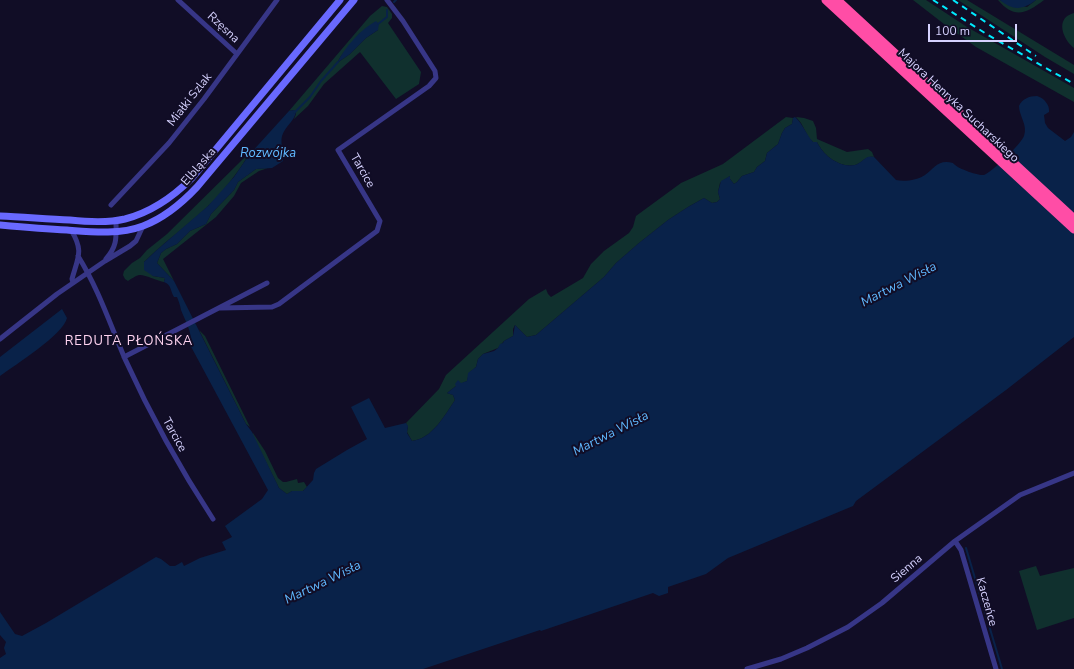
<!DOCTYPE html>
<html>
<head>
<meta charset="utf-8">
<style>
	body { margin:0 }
	#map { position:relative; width:1074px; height:669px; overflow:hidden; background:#110d26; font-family:"Nunito Sans",sans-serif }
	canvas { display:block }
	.scale { position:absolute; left:928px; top:24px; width:89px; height:18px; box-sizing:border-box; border:2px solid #d6d2ff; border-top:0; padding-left:5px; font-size:12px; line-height:14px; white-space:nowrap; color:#d6d2ff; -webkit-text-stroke:3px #110d26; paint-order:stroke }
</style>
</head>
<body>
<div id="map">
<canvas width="1074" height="669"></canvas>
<div class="scale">100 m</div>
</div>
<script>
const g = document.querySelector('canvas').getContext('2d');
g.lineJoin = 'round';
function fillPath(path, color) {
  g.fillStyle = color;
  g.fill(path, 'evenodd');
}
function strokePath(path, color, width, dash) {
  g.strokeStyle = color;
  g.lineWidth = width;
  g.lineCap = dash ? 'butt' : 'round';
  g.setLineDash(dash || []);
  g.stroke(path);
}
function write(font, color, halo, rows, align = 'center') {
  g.font = font + ' "Nunito Sans",sans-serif';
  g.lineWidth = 4;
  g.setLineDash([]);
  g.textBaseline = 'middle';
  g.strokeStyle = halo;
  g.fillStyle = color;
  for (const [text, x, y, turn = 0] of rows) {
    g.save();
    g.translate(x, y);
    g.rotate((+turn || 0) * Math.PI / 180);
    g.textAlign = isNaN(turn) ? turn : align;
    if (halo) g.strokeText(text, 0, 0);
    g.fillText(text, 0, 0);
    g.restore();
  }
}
const green = new Path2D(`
	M913 0H926L967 27 1074 88V102L976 47 944 24Z
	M958 0H967L1074 65V74L1045 57Z
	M998 0H1000L1002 1 1027 7 1036 0H1044C1026 14 1014 19 998 0Z
	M382 6 387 7 392 14V18L388 23 421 72 419 84 396 99 360 52 324 84 308 106 294 119 296 114 294 110 289 111 370 16ZM378 30 366 38 350 54 337 63 341 56 360 33Z
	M1074 13V48C1066 42 1057 26 1066 17 1068 15 1071 14 1074 13Z
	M786 117 793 118 792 124 785 128 782 133 778 144 767 153 765 161 757 167 754 172 742 176 737 182 734 184 730 179V176L720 183 718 192 720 199 717 202 712 203 704 198 688 207 668 220 639 243 616 263 604 277 536 335 527 337 515 325 513 329V336L504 341 498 348 483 354 478 359 476 367 469 373 467 381 456 386 447 393 453 395 455 400C445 415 432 439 412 441L407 432 408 427 406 423 439 389 446 375 529 299 546 289 548 294 551 297 583 278 591 264 604 251 629 233 633 227 636 216 681 183 723 164Z
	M796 117 804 118 813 121 816 128 817 139 847 152 868 149 872 152 874 157C866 155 862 163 855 165 839 168 823 155 817 142H813L809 138 801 123Z
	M248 156C236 175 223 192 207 207 187 226 164 242 144 262L153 276 165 278 164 282C158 281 144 274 139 275 135 276 131 279 128 281L125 279 123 275 124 271 132 263 140 258 147 250 167 234 244 158Z
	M268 168 259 171 241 183 234 196 216 217 163 259 174 281 157 263 161 253 166 249 177 244 190 231 206 224 211 214 234 190 238 182 256 169Z
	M199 330 205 336 250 427 246 424Z
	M253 433 265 451 278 478 283 482H286L297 479 298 483 304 482 307 487 303 491H292L287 494 279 488 252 434Z
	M1036 566 1040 576 1074 568V618L1037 630 1019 571Z`);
const water = new Path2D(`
	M1000 0H1036C1023 10 1013 11 1000 0Z
	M376 21 379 24 378 30 366 38 350 54 337 63C345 47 360 30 376 21Z
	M1037 96C1044 98 1050 105 1049 112L1044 115 1045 123 1048 128 1065 141 1071 137 1074 132V337L1006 390 856 501 853 506 728 558 706 574 668 587V593L659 596 653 593 541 631 540 630 423 669H0V658L6 654 4 648 6 642 0 635V612L15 634 22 636 46 623 156 557 161 559 170 566H175L182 562 184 566 200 558 226 550 222 542 232 537 225 526 262 499 268 490 188 341 191 339C190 328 185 320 181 310 180 305 179 302 177 297H174C170 291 172 285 164 282L165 278 153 276 144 270V262L158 249 208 206 234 177 249 155 289 111 294 110 296 111C295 121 285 126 282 136 280 144 284 153 283 161L272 168 256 169 238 182 234 190 211 214 206 224 190 231 177 244 166 249 161 253 157 263 174 281 246 424 252 432 279 488 287 494 292 491H303L313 480 314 473 316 469 347 450 367 439 351 407 369 398 385 428 406 423 408 426 407 433 412 441C432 439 445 415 455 400L453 395 447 393 456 386 455 384 458 380 461 383 467 381 468 373 476 367 478 359 483 354 494 351 498 348 500 344 503 343 504 341 513 336 515 325 527 337 536 335 604 277 616 263 639 243 668 220 688 207 704 198 712 203 717 202 720 199 718 192 721 181 730 176V179L734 184 737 182 742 176 754 172 757 167 765 161 767 153 778 144 782 133 785 128 792 124 793 118 795 117C803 124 806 134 813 142H817C823 155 839 168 855 165 862 163 866 154 874 157L896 180C904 182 918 180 925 175 935 168 938 159 953 163 956 168 978 176 984 175 991 173 1022 143 1024 136 1028 125 1019 116 1019 106 1022 99 1029 96 1037 96Z
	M62 309 67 318C63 335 15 365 0 376V357Z`);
const stream = new Path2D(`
	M394 2 396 0
	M378 24 387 17V10
	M294 113 310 97 321 81 338 62
	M966 548 1002 669`);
const street = new Path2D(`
	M178 0 237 54
	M111 205 169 143 204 99 277 0
	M71 230C84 251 78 257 72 279L73 283
	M78 256C98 288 110 324 125 359 150 414 179 467 213 519
	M106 259C118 245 116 237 116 220
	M220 308 272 307 279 304 377 231 380 221 338 150 429 86 436 78 435 71 403 21 387 0
	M0 339 57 294 105 261 130 246 136 241 143 226
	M124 357 267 283
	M955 541 961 550 996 669
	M747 669 781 659 807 648 848 627 882 603 955 541 1020 495 1074 473`);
const secondary = new Path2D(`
	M0 216C23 217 47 219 70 220 89 222 108 223 125 219 152 212 173 197 192 178L340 0
	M0 225C22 227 45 229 67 230 92 232 119 235 143 226 164 218 182 203 197 187L354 0`);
const highway = new Path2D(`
	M826 0 1074 229
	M837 0 1074 219`);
const rail = new Path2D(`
	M933 0 988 35 1074 84
	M953 0 1036 56`);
const streetNames = [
	["Rzęsna",223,28,43],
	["Miałki Szlak",190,100,-52],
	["Majora Henryka Sucharskiego",958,106,43],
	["Elbląska",199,167,-49],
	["Tarcice",362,171,60],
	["Tarcice",174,435,61],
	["Sienna",907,569,-40],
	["Kaczeńce",986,602,74]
];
const waterNames = [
	["Rozwójka",268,154],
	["Martwa Wisła",899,285,-27],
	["Martwa Wisła",611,434,-27],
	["Martwa Wisła",323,583,-26]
];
const neighbourhoodNames = [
	["REDUTA PŁOŃSKA",129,342]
];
fillPath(green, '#10302e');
fillPath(water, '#092249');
strokePath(stream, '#092249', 2);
strokePath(street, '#373687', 5);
strokePath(secondary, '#6969ff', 7);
strokePath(highway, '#ff4da6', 9);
strokePath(rail, '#00eafd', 2, [6, 5]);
write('12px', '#d6d2ff', '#110d26', streetNames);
write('italic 13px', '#60b9ff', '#110d26', waterNames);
g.letterSpacing = '1px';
write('13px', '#ffd4f0', '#110d26', neighbourhoodNames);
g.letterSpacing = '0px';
</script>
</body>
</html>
